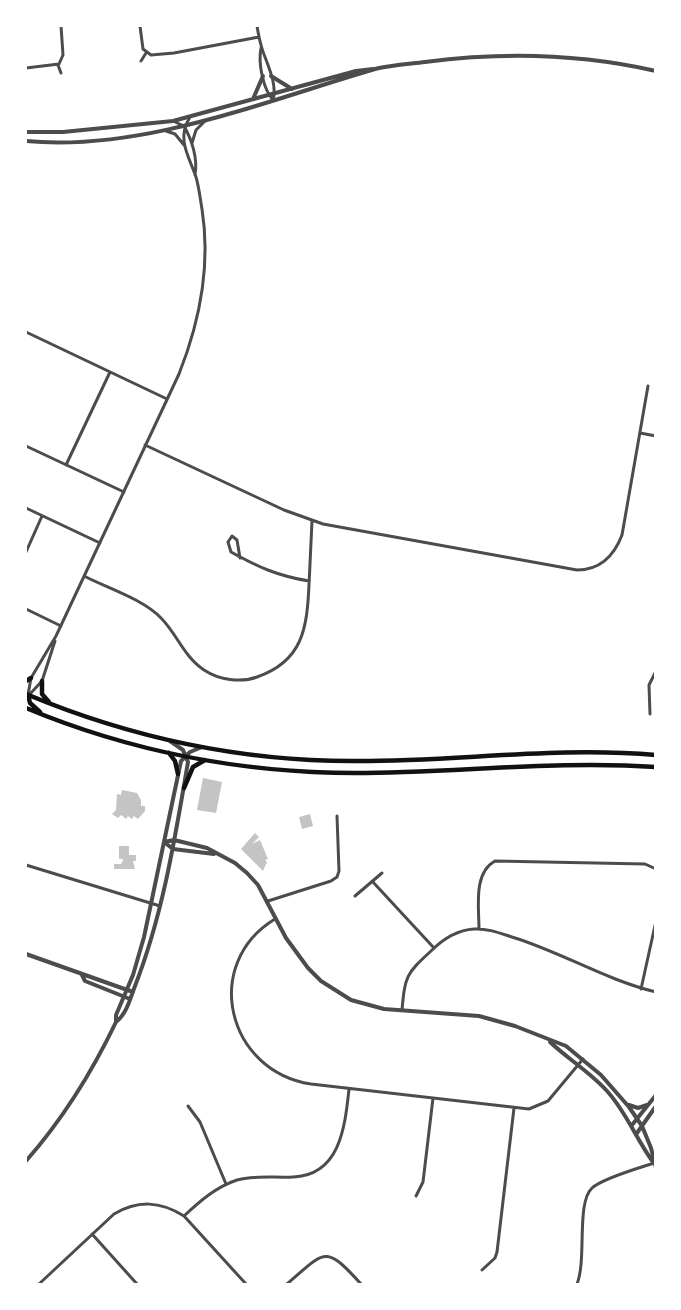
<!DOCTYPE html>
<html>
<head>
<meta charset="utf-8">
<style>
	body { margin:0 }
	#map { position:relative; width:681px; height:1310px; overflow:hidden; background:#fff; font-family:Rubik,sans-serif }
	canvas { display:block }
	.frame { position:absolute; inset:0; border:27px solid #fff; pointer-events:none }
</style>
</head>
<body>
<div id="map">
<canvas width="681" height="1310"></canvas>
<div class="frame"></div>
</div>
<script>
const g = document.querySelector('canvas').getContext('2d');
g.lineJoin = 'round';
function fillPath(path, color) {
  g.fillStyle = color;
  g.fill(path, 'evenodd');
}
function strokePath(path, color, width, dash) {
  g.strokeStyle = color;
  g.lineWidth = width;
  g.lineCap = dash ? 'butt' : 'round';
  g.setLineDash(dash || []);
  g.stroke(path);
}
const building = new Path2D(`
	M203 778 222 782 216 813 197 810Z
	M122 790 137 793 141 800V806H145V811L138 819 134 816 132 819 128 816 126 819 121 815 118 818 112 814 116 810 117 794 121 795Z
	M310 814 313 826 302 829 299 817Z
	M255 833 259 837 252 844 260 840 268 859 265 860 267 862 263 871 241 849Z
	M119 846H129V855H136V861H133L135 869H114V864H121L123 860V859H119Z`);
const minor = new Path2D(`
	M140 26 143 49 151 55 174 53 259 37
	M257 26C258 32 259 38 261 45 265 61 278 82 273 100
	M261 48C258 63 263 89 273 100
	M141 61 146 53
	M58 65 61 73
	M26 68 59 64 63 55 61 26
	M173 121 184 126C192 140 198 159 195 175
	M166 131 175 134 184 145
	M192 143 196 130 205 121
	M26 332 167 399
	M640 433 656 436
	M145 445 284 510 323 524 577 570C601 570 614 556 622 535L648 386
	M26 446 124 492
	M66 465 110 372
	M26 508 100 543
	M26 552 42 516
	M240 558 237 540 232 536 228 542 231 552C258 567 278 576 309 581
	M84 576C107 588 143 599 161 618 177 634 184 657 204 670 219 680 241 683 257 677 303 661 307 628 309 585 310 564 311 543 312 521
	M26 609 61 626
	M30 694 42 681 55 641
	M28 695 31 678 56 636 179 374C200 321 211 266 202 209 200 198 199 187 196 177 189 156 176 139 190 117
	M650 714 649 685 656 671
	M26 865 160 906
	M372 881 434 948
	M355 896 382 873
	M268 901 331 881 337 877 339 871 337 816
	M275 919C201 964 227 1071 311 1084L529 1109 548 1101 583 1059
	M479 929C479 907 473 873 495 861L645 864 656 869
	M641 989 656 921
	M402 1010C405 976 406 974 431 951 443 939 457 930 474 929 488 928 502 934 515 938 563 953 606 980 656 992
	M188 1106 200 1122 226 1184
	M416 1196 423 1182 433 1098
	M184 1216C200 1201 216 1187 237 1180 255 1175 275 1178 293 1177 341 1175 345 1125 349 1089
	M92 1234 137 1284
	M482 1270 495 1258 497 1252 514 1108
	M39 1284 114 1214C138 1200 160 1201 184 1216L246 1284
	M287 1284C325 1251 325 1244 361 1284
	M577 1284C587 1259 576 1203 592 1188 603 1178 639 1168 654 1163`);
const tertiary = new Path2D(`
	M271 76 292 89
	M253 99 263 76
	M26 132H63L173 121 356 71 373 69
	M26 141C142 152 265 101 375 69 391 65 409 64 425 62 501 52 581 54 656 71
	M164 842 174 840 207 848 235 863 247 873 258 885 286 938 308 968 321 981 351 1000 384 1009 479 1016 515 1026 566 1046 601 1075 629 1107 642 1126 651 1148 656 1168
	M164 842 173 849 214 854
	M26 954 133 992
	M82 975 85 981 130 999
	M116 1022V1015L133 975 144 937 181 761 190 752 202 747
	M550 1042C568 1059 590 1072 607 1091 627 1113 636 1139 653 1162
	M629 1105 638 1108 647 1105
	M632 1125 656 1095
	M637 1133 656 1106
	M26 1161C63 1119 92 1072 116 1022 127 1013 130 999 135 986 163 914 175 838 188 762L183 750 170 741`);
const primary = new Path2D(`
	M26 681 31 678
	M42 681V694L49 702
	M26 694C129 737 240 761 352 761 453 762 554 746 656 755
	M28 695 30 703 40 712
	M26 708C129 751 242 773 355 773 455 773 555 760 656 767
	M169 753 175 761 178 774
	M184 788 193 767 205 760`);
fillPath(building, '#c4c4c4');
strokePath(minor, '#4c4c4c', 3);
strokePath(tertiary, '#4c4c4c', 4);
strokePath(primary, '#111', 4.5);
</script>
</body>
</html>
